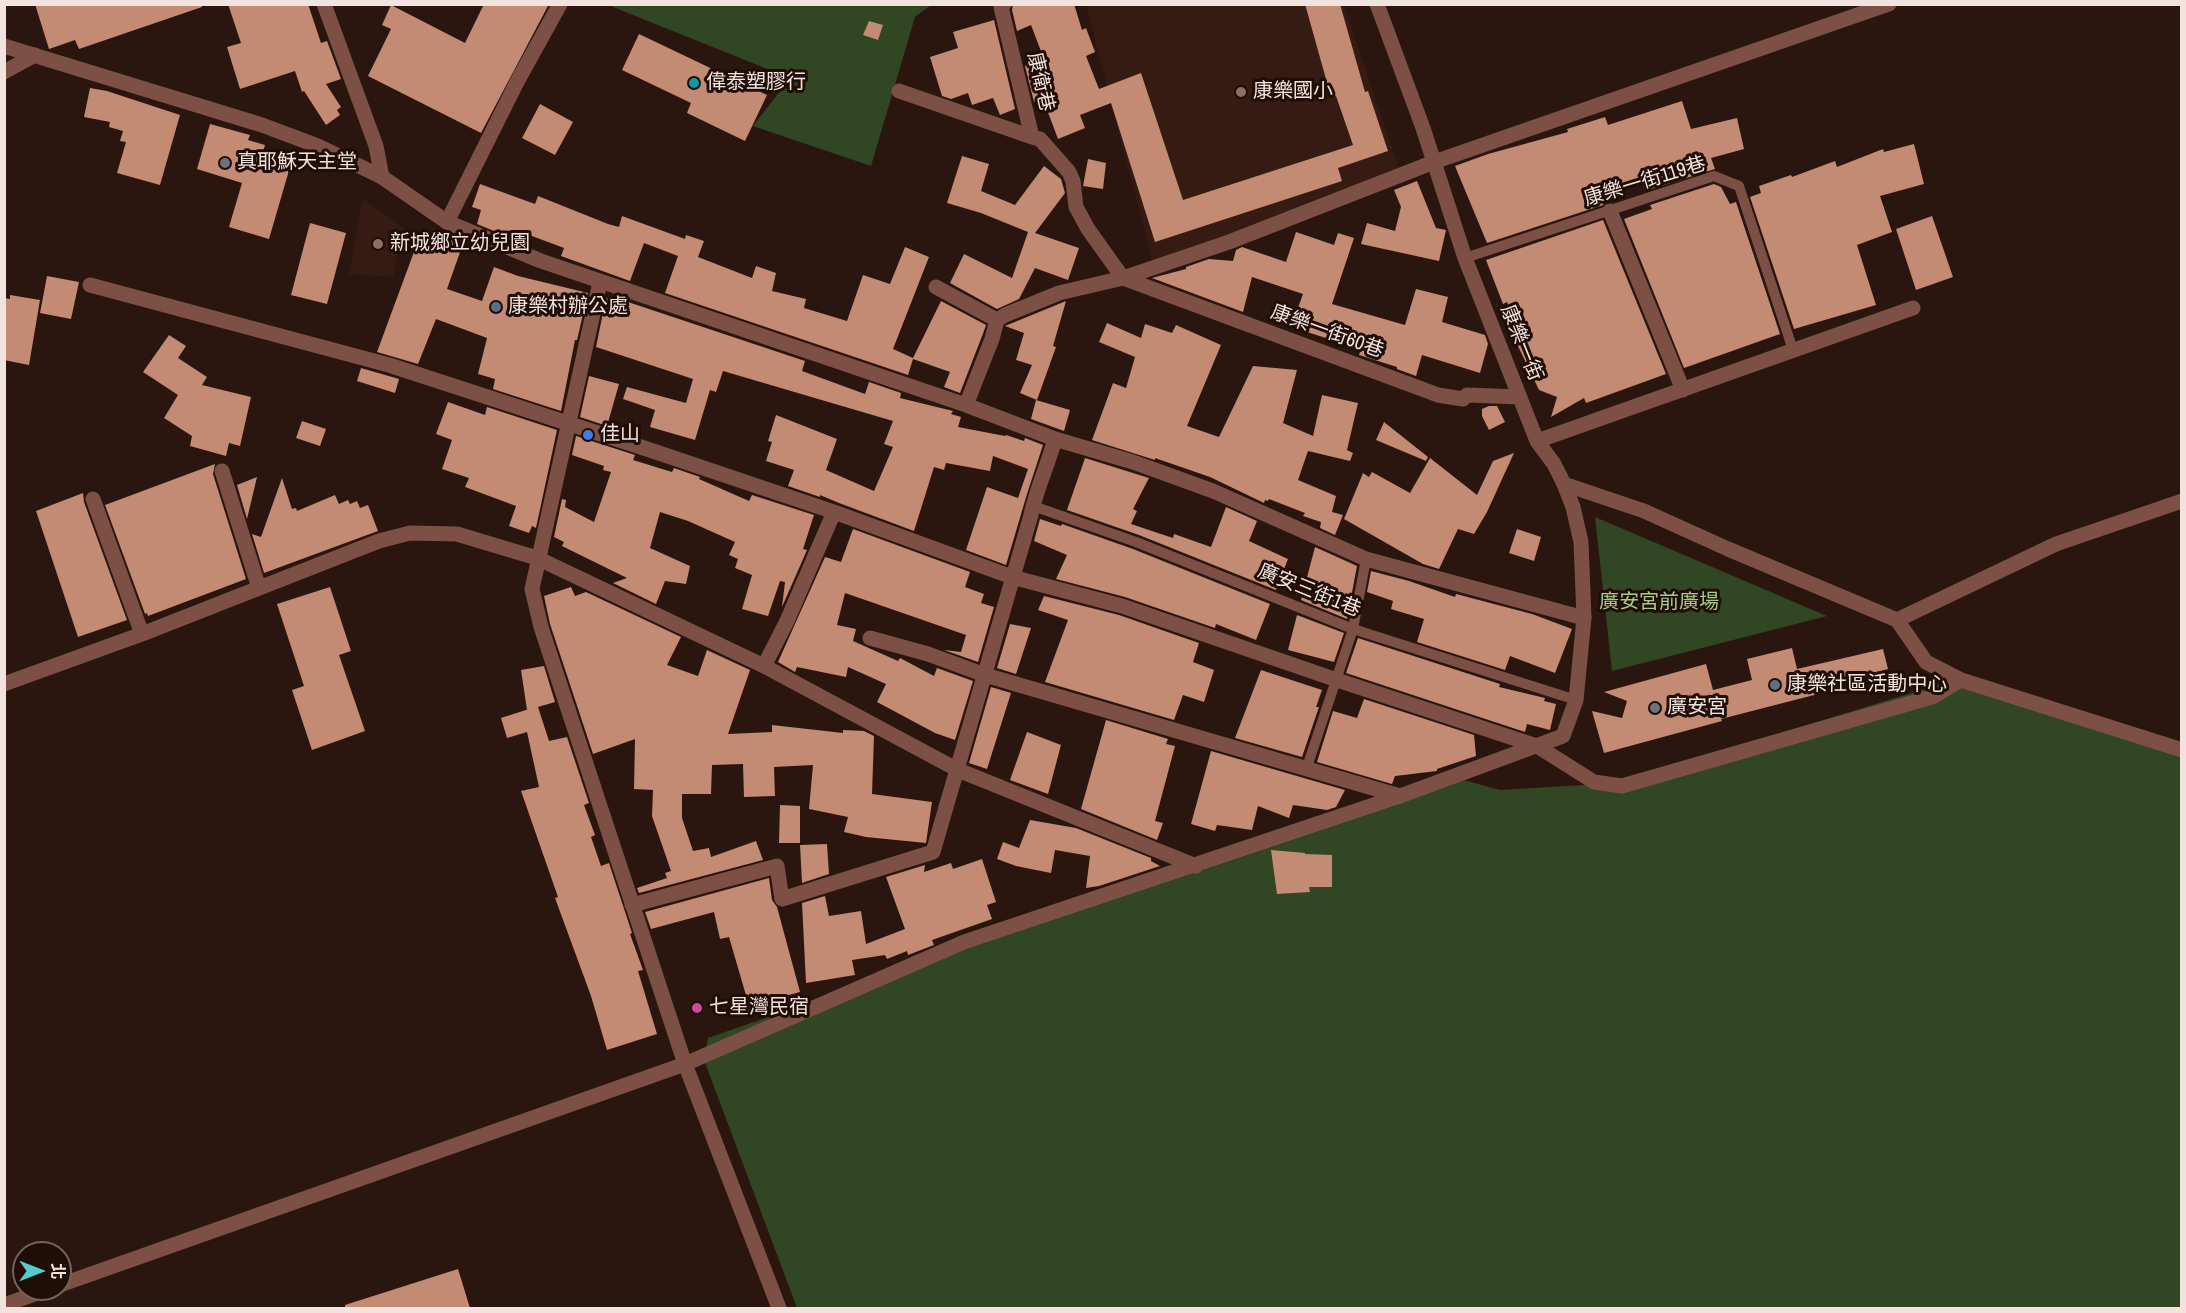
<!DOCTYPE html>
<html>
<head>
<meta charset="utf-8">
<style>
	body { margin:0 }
	#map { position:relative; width:2186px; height:1313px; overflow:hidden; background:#2a160e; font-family:"Archivo Narrow","Noto Sans TC",sans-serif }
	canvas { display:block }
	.frame { position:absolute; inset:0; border:6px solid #f2e3de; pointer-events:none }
	.north { position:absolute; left:12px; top:1241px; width:60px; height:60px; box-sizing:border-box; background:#200d06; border:2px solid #74635c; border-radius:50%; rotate:90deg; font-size:16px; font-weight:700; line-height:24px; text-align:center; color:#f2e3de }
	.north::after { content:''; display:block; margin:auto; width:21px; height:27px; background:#51ccd1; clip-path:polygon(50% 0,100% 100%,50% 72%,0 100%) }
</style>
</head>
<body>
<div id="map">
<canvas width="2186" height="1313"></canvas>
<div class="frame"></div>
<div class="north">北</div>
</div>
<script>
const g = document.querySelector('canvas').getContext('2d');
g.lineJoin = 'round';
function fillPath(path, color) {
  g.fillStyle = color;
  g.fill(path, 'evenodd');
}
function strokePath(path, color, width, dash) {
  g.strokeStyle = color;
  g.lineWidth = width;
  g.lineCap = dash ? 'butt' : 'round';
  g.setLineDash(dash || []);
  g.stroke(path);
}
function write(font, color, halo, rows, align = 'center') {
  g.font = font + ' "Archivo Narrow","Noto Sans TC",sans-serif';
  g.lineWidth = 6;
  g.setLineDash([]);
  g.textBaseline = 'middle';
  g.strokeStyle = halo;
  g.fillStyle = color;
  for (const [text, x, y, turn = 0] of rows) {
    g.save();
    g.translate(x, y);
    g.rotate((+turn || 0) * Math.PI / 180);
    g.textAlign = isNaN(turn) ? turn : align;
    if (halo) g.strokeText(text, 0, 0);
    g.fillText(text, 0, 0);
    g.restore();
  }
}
const built = new Path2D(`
	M1086 5H1344L1403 179 1153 264Z
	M362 198 408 231 397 258 393 277 349 274Z`);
const green = new Path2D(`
	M608 5H931L915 17 871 166 753 126 790 78Z
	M1595 517 1827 616 1612 671Z
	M1954 680 2181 742V1308H797L704 1060 708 1038 1456 778 1500 790 1617 783Z`);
const building = new Path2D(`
	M35 4H202V7L79 49 75 40 49 49Z
	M228 4H308L321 43 327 41 341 79 326 84 341 107 337 110 340 115 326 125 304 91 302 92 295 71 240 89 227 47 241 43Z
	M484 4H549L481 133 368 76 391 29 382 25 391 5 465 43Z
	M1013 4H1074L1082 30 1086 28 1095 52 1086 56 1099 89 1141 73 1183 200 1353 145 1336 96 1331 97 1305 4H1340L1365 92 1368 91 1388 151 1338 168 1342 181 1155 242 1111 103 1080 115 1085 128 1058 139 1043 99 1034 102 1025 66 1044 59 1031 25 1017 31 1012 10Z
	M994 20 1015 109 1000 115 993 98 972 105 968 93 951 99 942 96 930 57 958 48 953 32Z
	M869 21 883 25 878 40 863 35Z
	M639 34 767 95 745 141 687 113 691 103 622 70Z
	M90 88 107 91 180 115 160 185 117 173 126 142 120 141 123 131 109 127 110 122 84 117Z
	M1682 101 1691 129 1737 118 1744 149 1711 158 1715 169 1645 191 1641 181 1606 191 1600 193 1604 203 1603 205 1487 243 1455 166 1488 154 1568 132 1567 129 1605 117 1608 125Z
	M540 104 573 122 555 155 522 138Z
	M210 124 250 135 248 140 265 145 261 159 290 167 269 239 229 227 242 183 197 169Z
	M1914 144 1924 184 1880 196 1892 232 1857 245 1876 305 1794 329 1750 197 1761 193 1759 186 1791 175 1792 177 1835 161 1837 167 1883 149 1884 152Z
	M962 156 989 164 981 191 1015 205 1044 166 1061 179 1065 193 1035 233 1079 248 1068 280 1035 268 1019 299 997 309 950 283 964 254 1012 278 1028 232 981 213 947 203Z
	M1088 159 1106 163 1103 189 1083 186Z
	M1417 181 1436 228 1446 230 1439 261 1361 244 1367 223 1395 231 1401 207 1394 190Z
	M480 184 535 204 538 196 608 224 619 227 622 216 685 239 686 235 704 241 698 257 752 278 756 266 776 273 772 291 806 299 804 308 847 321 863 275 890 284 905 247 929 257 893 349 913 358 941 301 986 325 984 331 960 393 944 387 950 372 913 359 908 375 665 293 678 256 644 243 630 281 561 256 564 248 524 233 521 242 477 224 481 210 472 207Z
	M1714 184 1721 187 1730 204 1736 202 1780 334 1684 368 1624 219 1652 209 1650 205Z
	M1932 216 1953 277 1916 290 1896 229Z
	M1603 220 1666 374 1586 403 1584 398 1551 417 1557 397 1539 390 1517 344 1524 346 1507 302 1503 304 1486 260Z
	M310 223 346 233 327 304 291 295Z
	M433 229 464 241 447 289 482 301 494 267 518 276 588 293 577 340H575L561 411 493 389 495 379 478 374 487 338 436 319 418 364 377 352 418 241 427 244Z
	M1296 232 1334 245 1338 233 1354 238 1332 304 1405 325 1416 289 1448 297 1442 322 1485 335 1488 344 1480 373 1422 355 1416 376 1397 369V367L1359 355 1361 349 1291 327 1303 294 1252 277 1243 312 1152 278 1186 269V267L1209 259 1233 261 1236 250 1242 247 1286 262Z
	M47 276 79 282 71 319 40 313Z
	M10 295 40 300 29 365 4 360V298L10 299Z
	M613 297 805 361 802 371 865 394 869 382 901 393 900 398 953 411 951 414 961 417 958 427 1005 436 1006 435 1024 441 1025 438 1043 445 1027 494 1006 565 966 550 987 487 1018 498 1028 469 993 456 990 471 946 463 944 470 934 467 914 531 839 503 820 495V497L788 486 794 470 766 461 772 442 768 441 776 415 837 439 826 470 874 491 893 447 884 444 893 421 723 371 716 392 710 390 695 440 650 427 655 410 623 399 627 387 686 403 693 379 596 347 606 298 612 300Z
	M1066 301 1053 346 1056 347 1037 400 1020 393 1032 365 1016 360 1024 333 1005 326Z
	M1107 323 1141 338 1145 324 1172 333 1176 325 1221 345 1187 426 1219 437 1253 366 1297 370 1283 423 1313 436 1322 395 1358 403 1347 450 1353 453 1350 461 1308 451 1298 480 1336 496 1332 512 1343 515 1335 535 1320 528 1321 522 1303 516 1305 513 1269 499 1268 501 1265 500 1264 503 1210 477 1155 458V460L1092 440 1113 383 1126 388 1135 357 1099 342Z
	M169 335 186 346 178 358 207 377 202 385 251 397 240 446 229 443 226 456 190 446 192 436 164 418 178 395 143 372Z
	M361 368 399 379 395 393 357 381Z
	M589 376 619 384 607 426 580 417Z
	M1036 400 1070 410 1064 431 1031 419Z
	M448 402 485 415 487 407 557 430 536 528 532 526 529 533 509 526 516 506 465 487 469 478 442 469 452 440 436 434Z
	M1489 406H1497L1505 422 1489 430 1482 416V409Z
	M302 421 326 429 320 446 296 438Z
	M1384 422 1428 457 1426 461 1376 440Z
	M576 436 635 455 633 460 672 472 674 468 700 477 699 479 749 501 752 495 814 515 803 549 807 550 782 607 785 582 780 581 768 616 742 609 752 575 735 568 738 559 729 555 735 542 688 521 660 512 650 548 690 566 686 584 665 581 656 604 613 583 627 578 562 546 564 542 554 537 562 499 566 500 565 507 594 522 611 472 603 470 604 466 572 455Z
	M1514 453 1487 512 1474 534 1458 529 1439 569 1423 564 1344 519 1363 473 1369 477 1372 472 1410 493 1430 458 1477 495 1493 461Z
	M1085 458 1149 478 1133 509 1137 511 1131 524 1173 538 1174 534 1211 547 1226 507 1257 521 1249 541 1288 559 1276 590 1139 535 1067 510Z
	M215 464 213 474 246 579 148 616 147 613 145 614 105 505Z
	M257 477 247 519 237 485Z
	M282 478 292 509 296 508 297 511 335 495 339 504 348 500 350 504 357 501 360 508 368 505 378 531 264 573 252 534 261 537Z
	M83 493 84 502 127 620 78 637 36 511Z
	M1040 519 1061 526 1062 524 1133 549 1270 604 1256 640 1216 624 1215 628 1125 597 1056 579 1067 555 1034 541Z
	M853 529 970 572 965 587 984 594 981 603 994 607 978 662 944 650 961 652 966 635 845 593 837 625 856 629 853 641 898 661 900 658 934 676 937 668 973 681 955 740 935 733 877 702 886 684 848 667 846 677 797 667 795 672 778 662 825 557 841 562Z
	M1517 529 1541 537 1534 561 1509 553Z
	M1315 547 1357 566 1347 619 1301 600Z
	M1371 571 1409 581 1455 597 1456 594 1532 614 1572 629 1555 673 1510 656 1505 670 1417 642 1424 619 1391 609 1393 601 1367 592Z
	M330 587 351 651 339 655 365 731 312 750 292 690 304 686 277 604Z
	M571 587 575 596 586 592 681 637 667 665 698 676 707 650 750 670 728 734 772 732V725L843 733V730L864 731 874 736 872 794 932 802 926 843 866 837 844 832 848 817 809 809 813 765 774 767 775 796 744 797 743 764 712 765 711 794H682V818L693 851 709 848 711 857 756 841 763 860 639 893 637 888 667 878 665 873 671 871 652 816 653 790 634 789 635 739 593 754 550 624 544 596Z
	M1044 596 1119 615 1199 643 1193 662 1214 670 1204 702 1183 695 1174 720 1045 682 1068 620 1038 610Z
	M1297 615 1344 633 1334 662 1288 650Z
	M1010 624 1031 628 1016 674 997 668Z
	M1358 638 1500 684 1499 687 1545 698 1544 701 1556 704 1550 730 1527 724 1525 732 1346 673Z
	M1792 648 1797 669 1883 649 1888 669 1817 688 1818 694 1721 719 1722 721 1604 753 1592 711 1622 718 1627 701 1604 692 1706 664 1713 690 1752 680 1747 659Z
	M544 666 555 702 538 707 549 741 567 737 589 803 584 805 595 835 591 837 601 866 609 863 632 933 630 934 643 970 638 971 657 1034 607 1050 591 996 555 898 558 897 521 791 539 787 527 732 507 738 501 718 529 709 527 710 521 670Z
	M1261 670 1322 690 1316 707H1319L1302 757 1235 738Z
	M991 687 1011 693 987 769 969 763Z
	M1364 699 1474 735 1476 756 1437 769V771L1395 776 1392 784 1317 762 1333 711 1357 718Z
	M1106 720 1168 739 1166 744 1175 746 1155 821 1163 823 1157 840 1081 809Z
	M1027 732 1061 745 1048 794 1010 780Z
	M1211 751 1345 790 1336 807 1327 810 1293 805 1289 818 1258 806 1252 830 1217 825 1215 831 1191 824Z
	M780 805 800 806V843H779Z
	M1030 820 1076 828 1151 858V861L1160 866 1099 886 1086 888 1090 856 1055 850 1051 873 1016 866 997 859 1003 842 1019 848Z
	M827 844 829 874 802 883 800 845Z
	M1271 850 1305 853V854L1332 855V887H1309L1310 892 1277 894Z
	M982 859 996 902 987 905 992 919 932 940 934 945 908 955 907 951 887 959 885 955 852 960 855 975 806 983 802 903 825 896 829 916 861 911 866 944 905 929 886 877 925 865 924 872 951 863 953 869Z
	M769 878 772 900 777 907 800 992 785 996 786 999 750 1009 729 937 720 939 714 912 651 929 645 912Z
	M458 1269 470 1308H345V1305Z`);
const service = new Path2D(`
	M1465 258 1714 176 1739 186 1793 350
	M1033 506 1136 542 1353 629 1576 700
	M1306 770 1353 629 1366 559`);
const minor = new Path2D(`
	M324 4 376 146 382 177
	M1004 4 1001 7 1032 137 1040 139 1069 172 1073 181 1076 207 1088 229 1123 278
	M1377 4 1423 128 1465 258 1537 441 1554 464 1564 484
	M4 46 262 125 318 146 382 177 447 222 541 261 966 405 1055 439 1133 462 1213 491 1366 559 1584 618 1576 700 1563 736 1400 796 964 942 685 1064 60 1285
	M4 72 35 55
	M899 91 1032 137
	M1610 211 1683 390
	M447 222 518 80 560 4
	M1123 278 1438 395 1463 399 1467 395 1520 397
	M600 282 532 589 541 627 685 1064 779 1308
	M90 285 389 365 653 451 834 512 1012 577 1122 606 1337 680 1537 746 1594 782 1622 786 1932 697 1961 680
	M936 287 997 320
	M966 405 992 339 997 320 1005 315 1059 293 1123 278 1229 242 1434 162 1889 4
	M1537 441 1913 308
	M222 471 259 588
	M93 499 142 634
	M1897 620 2056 544 2182 501
	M870 638 928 654 985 675 1400 796
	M764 666 787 621 834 512
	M4 684 142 634 379 541 410 533 457 534 537 558 764 666 958 770 1196 866
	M632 905 777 866 782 899 933 852 1031 515C1036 490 1048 465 1055 439
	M4 1305 49 1289`);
const tertiary = new Path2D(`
	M1564 484 1644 511 1728 549 1897 620 1926 662 1961 680 2182 750
	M1564 484 1573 507 1581 542 1584 618`);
const markers = [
	[694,83,6,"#0f9aa8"],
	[1241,92,6,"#8d6e63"],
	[225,163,6,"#6b7280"],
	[378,244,6,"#8d6e63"],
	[496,307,6,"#5c6f8a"],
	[588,435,6,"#3f7fe0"],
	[1775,685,6,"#5c6f8a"],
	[1655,708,6,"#6b7280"],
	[697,1008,6,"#d1479c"]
];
const streetNames = [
	["康衛巷",1040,82,77],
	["康樂一街119巷",1645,182,-17],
	["康樂一街60巷",1327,332,20],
	["康樂一街",1521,343,68],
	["廣安三街1巷",1309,591,22]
];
const poiNames = [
	["偉泰塑膠行",706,83],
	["康樂國小",1253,92],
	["真耶穌天主堂",237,163],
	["新城鄉立幼兒園",390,244],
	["康樂村辦公處",508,307],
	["佳山",600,435],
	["康樂社區活動中心",1787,685],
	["廣安宮",1667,708],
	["七星灣民宿",709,1008]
];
const parkNames = [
	["廣安宮前廣場",1659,603]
];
fillPath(built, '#351b11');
fillPath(green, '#314622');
fillPath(building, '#c38a74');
strokePath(service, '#7c5045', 10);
strokePath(minor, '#7c5045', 15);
strokePath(tertiary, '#7c5045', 15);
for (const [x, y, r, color] of markers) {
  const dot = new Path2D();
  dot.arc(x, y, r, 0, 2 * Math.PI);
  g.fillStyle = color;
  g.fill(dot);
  strokePath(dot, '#200d06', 2);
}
write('20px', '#f2e3de', '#200d06', streetNames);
write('20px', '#f2e3de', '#200d06', poiNames, 'left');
write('20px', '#a3ce86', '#200d06', parkNames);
</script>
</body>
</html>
